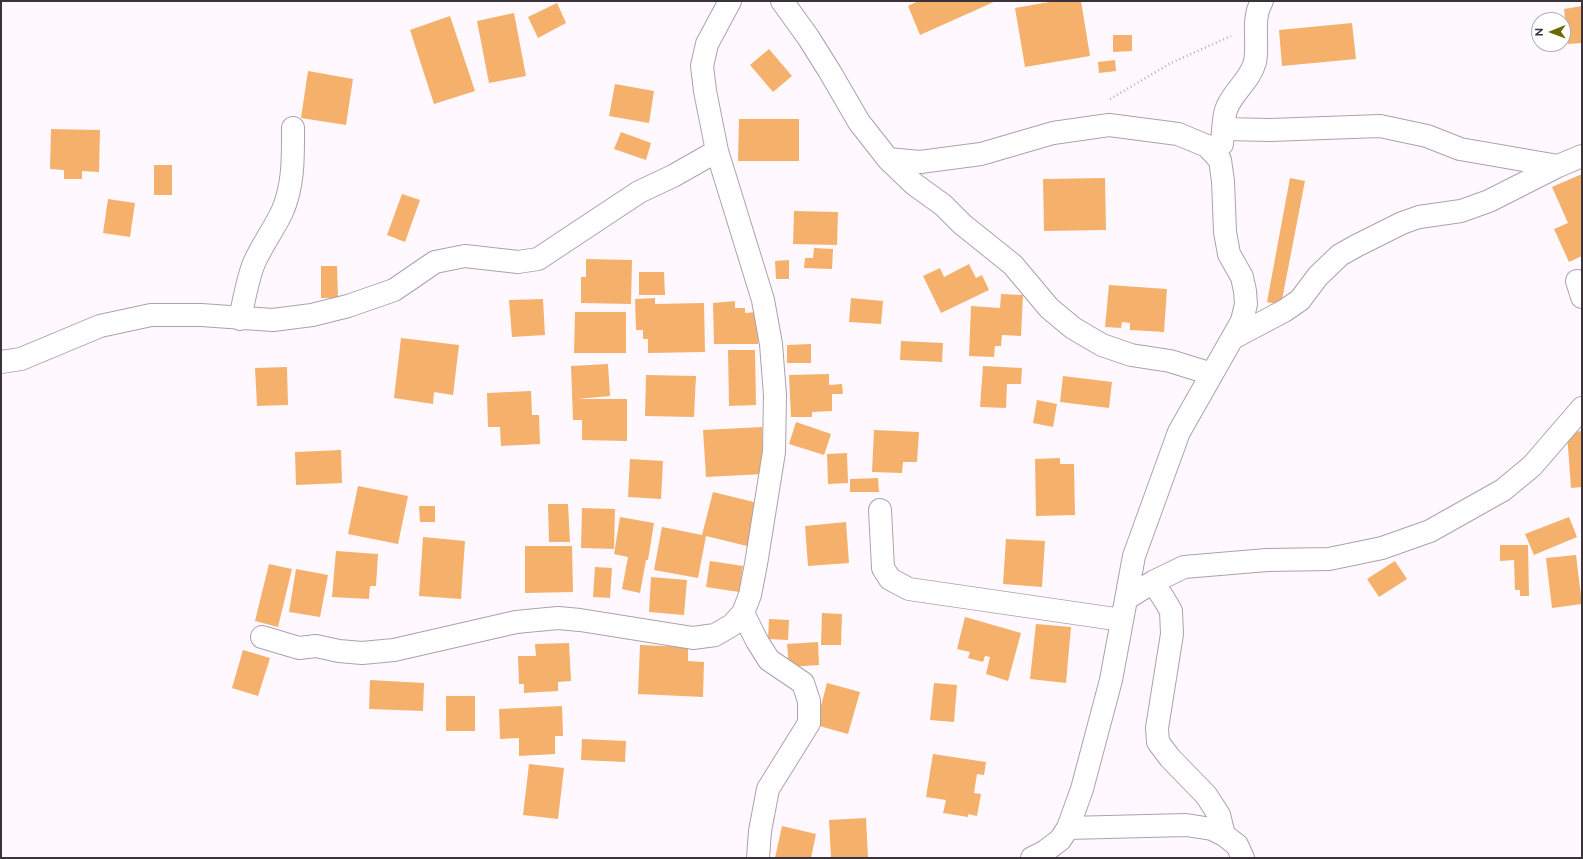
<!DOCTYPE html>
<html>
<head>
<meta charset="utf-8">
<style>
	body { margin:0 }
	#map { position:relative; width:1583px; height:859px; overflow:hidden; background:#fff9ff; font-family:Raleway,sans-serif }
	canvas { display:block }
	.frame { position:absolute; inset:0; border:2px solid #3a343a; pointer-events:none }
	.north { position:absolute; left:1531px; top:12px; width:40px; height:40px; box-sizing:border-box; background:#fff; border:1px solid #b0aeb0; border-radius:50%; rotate:269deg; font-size:11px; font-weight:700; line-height:16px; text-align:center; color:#3a343a }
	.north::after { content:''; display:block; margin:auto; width:14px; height:18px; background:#6c6904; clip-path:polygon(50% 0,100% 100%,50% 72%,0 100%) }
</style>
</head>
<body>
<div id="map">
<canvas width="1583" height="859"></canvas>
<div class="frame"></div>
<div class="north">N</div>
</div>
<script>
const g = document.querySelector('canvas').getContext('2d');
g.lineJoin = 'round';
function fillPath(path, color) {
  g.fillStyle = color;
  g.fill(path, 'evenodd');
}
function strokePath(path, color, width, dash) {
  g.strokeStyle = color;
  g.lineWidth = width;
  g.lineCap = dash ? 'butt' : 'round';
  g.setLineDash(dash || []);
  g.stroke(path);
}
const building = new Path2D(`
	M918 1H996L920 35 908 6Z
	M1055 1H1081L1090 56 1025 67 1015 8Z
	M557 3 566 23 538 38 528 17Z
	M1582 6V43L1568 44 1564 9Z
	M514 13 526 76 489 83 477 21Z
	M450 16 475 91 434 104 410 30Z
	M1352 23 1356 59 1282 66 1279 30Z
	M1113 35H1132V51L1113 52Z
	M769 49 792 76 773 92 750 65Z
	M1115 60 1116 71 1099 73 1098 62Z
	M308 71 353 79 346 125 301 118Z
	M615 84 654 91 649 123 609 116Z
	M739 119H799V161H738Z
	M51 129 100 130 99 172 82 171V179H64V170L50 169Z
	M621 132 651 143 646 160 614 149Z
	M154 165H172V195H154Z
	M1582 174V256L1569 262 1554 229 1568 223 1552 187Z
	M1105 178 1106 230 1044 231 1043 179Z
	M1290 178 1305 181 1281 305 1267 302Z
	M402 194 420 200 405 242 387 235Z
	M108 199 135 203 130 237 103 233Z
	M794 211 838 212 837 245 793 244Z
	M814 248 833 249 832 269 804 268 805 258H813Z
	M586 259 632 260 631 304 581 303V277H586Z
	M789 260V279H776L775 261Z
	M969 264 976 278 982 275 989 290 941 313 923 276 940 268 944 277Z
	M321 266H337L338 298H321Z
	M639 272H664L665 295H639Z
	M1109 285 1167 289 1164 332 1130 330V323L1122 322 1121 328 1105 327Z
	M1001 294 1023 295 1021 336 1002 335 1001 346H995L994 357 969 356 971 306 1000 308Z
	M655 298V304L704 303 705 352 648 353V339H643V330H636L635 299Z
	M851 298 883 301 881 324 849 322Z
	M543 299 545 335 512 337 509 300Z
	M735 301V308H745V313L757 312 758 344H714L713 303Z
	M575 312H626V353H574Z
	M401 338 459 345 453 395 434 392 433 404 394 398Z
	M901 341 943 343 942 362 900 360Z
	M811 344V363H787V345Z
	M728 350H755L756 405 729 406Z
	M608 364 610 396 577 399H627V441L582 440V420H573L571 366Z
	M983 366 1022 368 1021 384H1007L1006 408 980 407Z
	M287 367 288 405 257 406 255 368Z
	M829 374V385L842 384 843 394H832V411L812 412V417H791L789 375Z
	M646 375 696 376 694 417 645 416Z
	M1063 376 1112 382 1109 408 1060 402Z
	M531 391 532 415H539L540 444 501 446 500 427H488L487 393Z
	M1037 400 1057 404 1053 427 1033 423Z
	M796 422 831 434 824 455 789 444Z
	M762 427 764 474 706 477 703 430Z
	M874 430 919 432 917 462H903L902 473 872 472Z
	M1582 431V487L1571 488 1567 433Z
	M341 450 342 483 296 485 295 452Z
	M847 453 848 483 828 484 827 454Z
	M1060 458V464H1074L1075 515 1036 516 1035 459Z
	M630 459 663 461 661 499 628 497Z
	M878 478 879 492H850V479Z
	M358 486 408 496 398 544 348 534Z
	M713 492 758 503 747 546 706 536 698 578 654 570 662 527 702 535Z
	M548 504H568L570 542H549Z
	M419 506H435V522H420Z
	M582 508 615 509 614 549 581 548Z
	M620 517 654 523 648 560H646L640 593 622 589 628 557 614 554Z
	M1569 517 1577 537 1534 555 1525 534Z
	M846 522 849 563 808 566 805 526Z
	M423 537 465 541 461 599 419 596Z
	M1006 539 1045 541 1042 587 1003 584Z
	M1500 545H1528L1529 596H1520V590H1515L1514 560 1500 561Z
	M525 546H572L573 592 525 593Z
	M336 551 378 554 376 586H370L369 599 332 597Z
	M1576 555 1582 604 1552 608 1546 558Z
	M710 561 743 566 739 592 706 587Z
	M1395 561 1407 579 1379 597 1367 579Z
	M269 564 292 569 278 627 255 621Z
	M595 567 612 568 610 598 593 597Z
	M296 569 328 575 320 617 289 612Z
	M651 577 687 580 684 615 649 612Z
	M822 613 842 614 841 645H821Z
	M965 617 1021 633 1008 681 986 674 990 657 985 656 983 662 968 658 970 652 957 649Z
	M769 619 789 620 788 640 768 639Z
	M1036 624 1071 627 1066 683 1030 679Z
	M818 642 819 665 789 667 787 644Z
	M569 643 571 681 558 682V691L524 693V684H519L518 656H536L535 644Z
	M640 645 688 647V661L704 662 703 697 638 694Z
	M243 650 270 658 258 696 232 688Z
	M370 680 424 683 423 711 369 709Z
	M827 683 860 692 848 734 816 725Z
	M934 683 957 685 954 722 930 720Z
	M446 696H475V731H446Z
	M562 706 563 736H555V754L519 756V738L500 739 499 709Z
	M582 739 626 741 625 762 581 760Z
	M933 754 986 762 984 775 977 774 974 793 981 794 977 816 968 814V817L943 813 946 800 926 797Z
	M529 764 564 768 558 819 523 815Z
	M866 818 868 858H831L829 820Z
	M782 826 816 834 811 858H775Z`);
const path = new Path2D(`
	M1110 99 1171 63 1231 36`);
const street = new Path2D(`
	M782 1 808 37 830 72 859 122 888 159 920 162 981 154 1053 133 1109 125 1178 134 1207 146 1220 160 1223 181 1225 232 1229 254 1242 277 1245 291 1246 304 1242 321 1179 432 1134 556 1111 680 1082 789 1068 828 1060 840 1044 852 1032 858
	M1224 129 1270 130 1380 126 1427 136 1460 149 1558 166 1582 156
	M1222 144C1223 133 1223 120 1226 110 1232 92 1250 81 1255 62 1259 42 1251 19 1262 1
	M888 159 914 184 943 205 962 224 1013 265 1049 308 1073 328 1102 345 1131 355 1170 361 1212 374
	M1577 281 1582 297
	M240 319C244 300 247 281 254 263 262 245 274 229 282 212 294 185 293 156 293 128
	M1233 338 1284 311 1300 300 1318 276 1340 255 1356 246 1402 223 1419 217 1461 211 1489 201 1558 166
	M1 362 21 359 100 326 151 315H201L273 320 312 315 348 306 394 290 435 262 465 256 518 262 538 259 639 192 673 176 717 151
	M880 510 883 568 890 579 909 589 1122 620
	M1153 582 1164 599 1171 611 1172 634 1157 728 1158 742 1170 758 1206 795 1219 815 1224 835
	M1126 599 1153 582 1184 567 1267 560 1329 559 1382 548 1430 531 1503 490 1532 466 1582 408
	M743 613 757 641 769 660 803 683 809 701V723L768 789 760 831 758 858
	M262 637 299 648 316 646 339 651 362 653 394 650 516 622 558 618 580 620 693 638 715 635 732 625 743 613 750 595 756 564 774 452 775 395 771 344 763 300 717 151 705 91 702 66 707 44 730 1
	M1068 828 1186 825 1212 829 1224 835 1237 845 1243 858`);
fillPath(building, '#f5b06b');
strokePath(street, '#ada0ae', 24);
strokePath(path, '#b5afb5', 2.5, [1, 3]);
strokePath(street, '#fff', 22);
</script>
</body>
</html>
